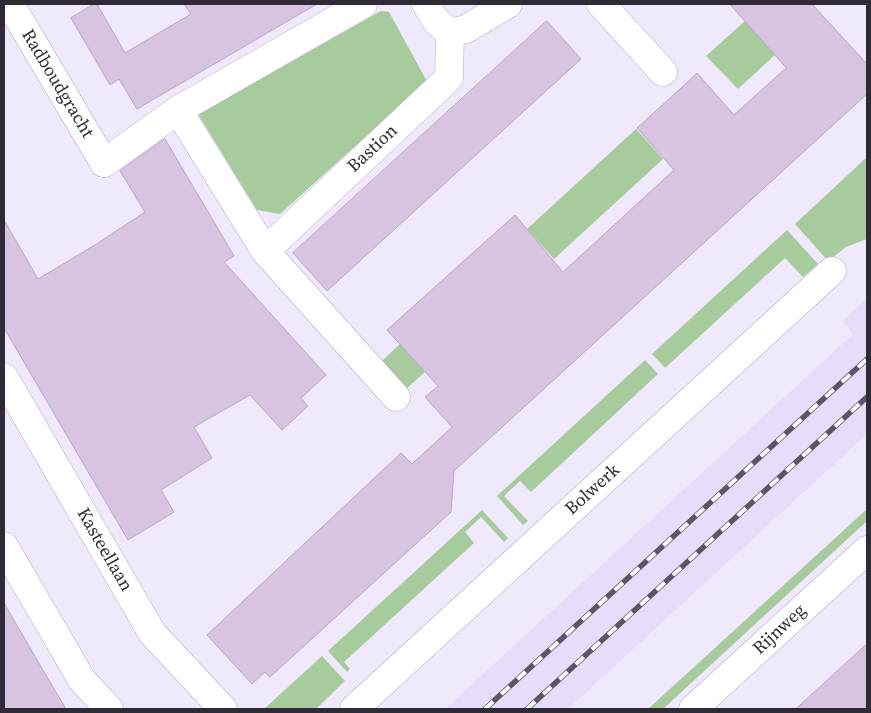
<!DOCTYPE html>
<html>
<head>
<meta charset="utf-8">
<style>
	body { margin:0 }
	#map { position:relative; width:871px; height:713px; overflow:hidden; background:#f0e9fc; font-family:"Source Serif 4",serif }
	canvas { display:block }
	.frame { position:absolute; inset:0; border:5px solid #2f2a36; pointer-events:none }
</style>
</head>
<body>
<div id="map">
<canvas width="871" height="713"></canvas>
<div class="frame"></div>
</div>
<script>
const g = document.querySelector('canvas').getContext('2d');
g.lineJoin = 'round';
function fillPath(path, color) {
  g.fillStyle = color;
  g.fill(path, 'evenodd');
}
function strokePath(path, color, width, dash) {
  g.strokeStyle = color;
  g.lineWidth = width;
  g.lineCap = dash ? 'butt' : 'round';
  g.setLineDash(dash || []);
  g.stroke(path);
}
function write(font, color, halo, rows, align = 'center') {
  g.font = font + ' "Source Serif 4",serif';
  g.lineWidth = 4;
  g.setLineDash([]);
  g.textBaseline = 'middle';
  g.strokeStyle = halo;
  g.fillStyle = color;
  for (const [text, x, y, turn = 0] of rows) {
    g.save();
    g.translate(x, y);
    g.rotate((+turn || 0) * Math.PI / 180);
    g.textAlign = isNaN(turn) ? turn : align;
    if (halo) g.strokeText(text, 0, 0);
    g.fillText(text, 0, 0);
    g.restore();
  }
}
const built = new Path2D(`
	M867 299V434L568 709H445L853 334 842 321Z`);
const green = new Path2D(`
	M764 4H782L777 53 738 89 706 56Z
	M381 11 389 12 429 85 363 139 280 214 257 210 198 114Z
	M636 129 663 159 554 259 527 229Z
	M867 157V239L846 247 828 261 795 224Z
	M787 230 818 264 803 277 785 258 665 368 652 354Z
	M400 344 425 372 407 388 382 361Z
	M645 360 658 374 531 492 520 481 504 496 528 521 523 525 497 496Z
	M867 509V521L663 709H648Z
	M482 510 508 538 504 542 481 517 465 532 474 543 344 662 350 669 347 672 328 651Z
	M322 656 345 681 316 709H264Z`);
const building = new Path2D(`
	M94 4H97L125 53 191 14 184 4H317L137 109 119 79 110 85 71 18Z
	M730 4H812L867 64V94L454 471 451 512 270 677 265 672 252 684 207 635 401 453 412 464 452 427 425 397 438 386 387 330 515 215 563 272 674 170 637 128 680 89 697 73 734 115 786 68Z
	M547 21 581 59 327 291 293 253Z
	M165 139 234 256 224 262 326 375 301 398 308 406 282 430 250 395 194 427 212 458 161 490 174 512 128 540 4 328V220L38 279 95 245 145 212 120 171Z
	M4 603 47 677 66 709H4Z
	M867 644V709H796Z`);
const pedestrian = new Path2D(`
	M178 110 265 251 396 397
	M104 163 178 110 363 4
	M265 251 449 78 450 33`);
const minor = new Path2D(`
	M10 4 104 163
	M426 4 436 21 450 33 466 29 508 4
	M601 4 663 72
	M4 377 152 633 223 709
	M4 546 82 680 109 709
	M354 709 832 271`);
const tertiary = new Path2D(`
	M693 709 867 550`);
const rail = new Path2D(`
	M485 709 867 359
	M527 709 867 397`);
const streetNames = [
	["Radboudgracht",57,84,59],
	["Bastion",373,149,-43],
	["Bolwerk",593,490,-42],
	["Kasteellaan",104,550,60],
	["Rijnweg",780,630,-43]
];
fillPath(built, '#e8dcfb');
fillPath(green, '#a7cb9c');
fillPath(building, '#d6c4e1');
strokePath(building, '#b8a7c3', 1);
strokePath(pedestrian, '#b5a9c7', 29);
strokePath(minor, '#b5a9c7', 29);
strokePath(tertiary, '#b5a9c7', 29);
strokePath(pedestrian, '#fff', 28);
strokePath(minor, '#fff', 28);
strokePath(tertiary, '#fff', 28);
strokePath(rail, '#5b5663', 5.5);
strokePath(rail, '#fff', 4, [11]);
write('18px', '#2f2a36', '#fff', streetNames);
</script>
</body>
</html>
